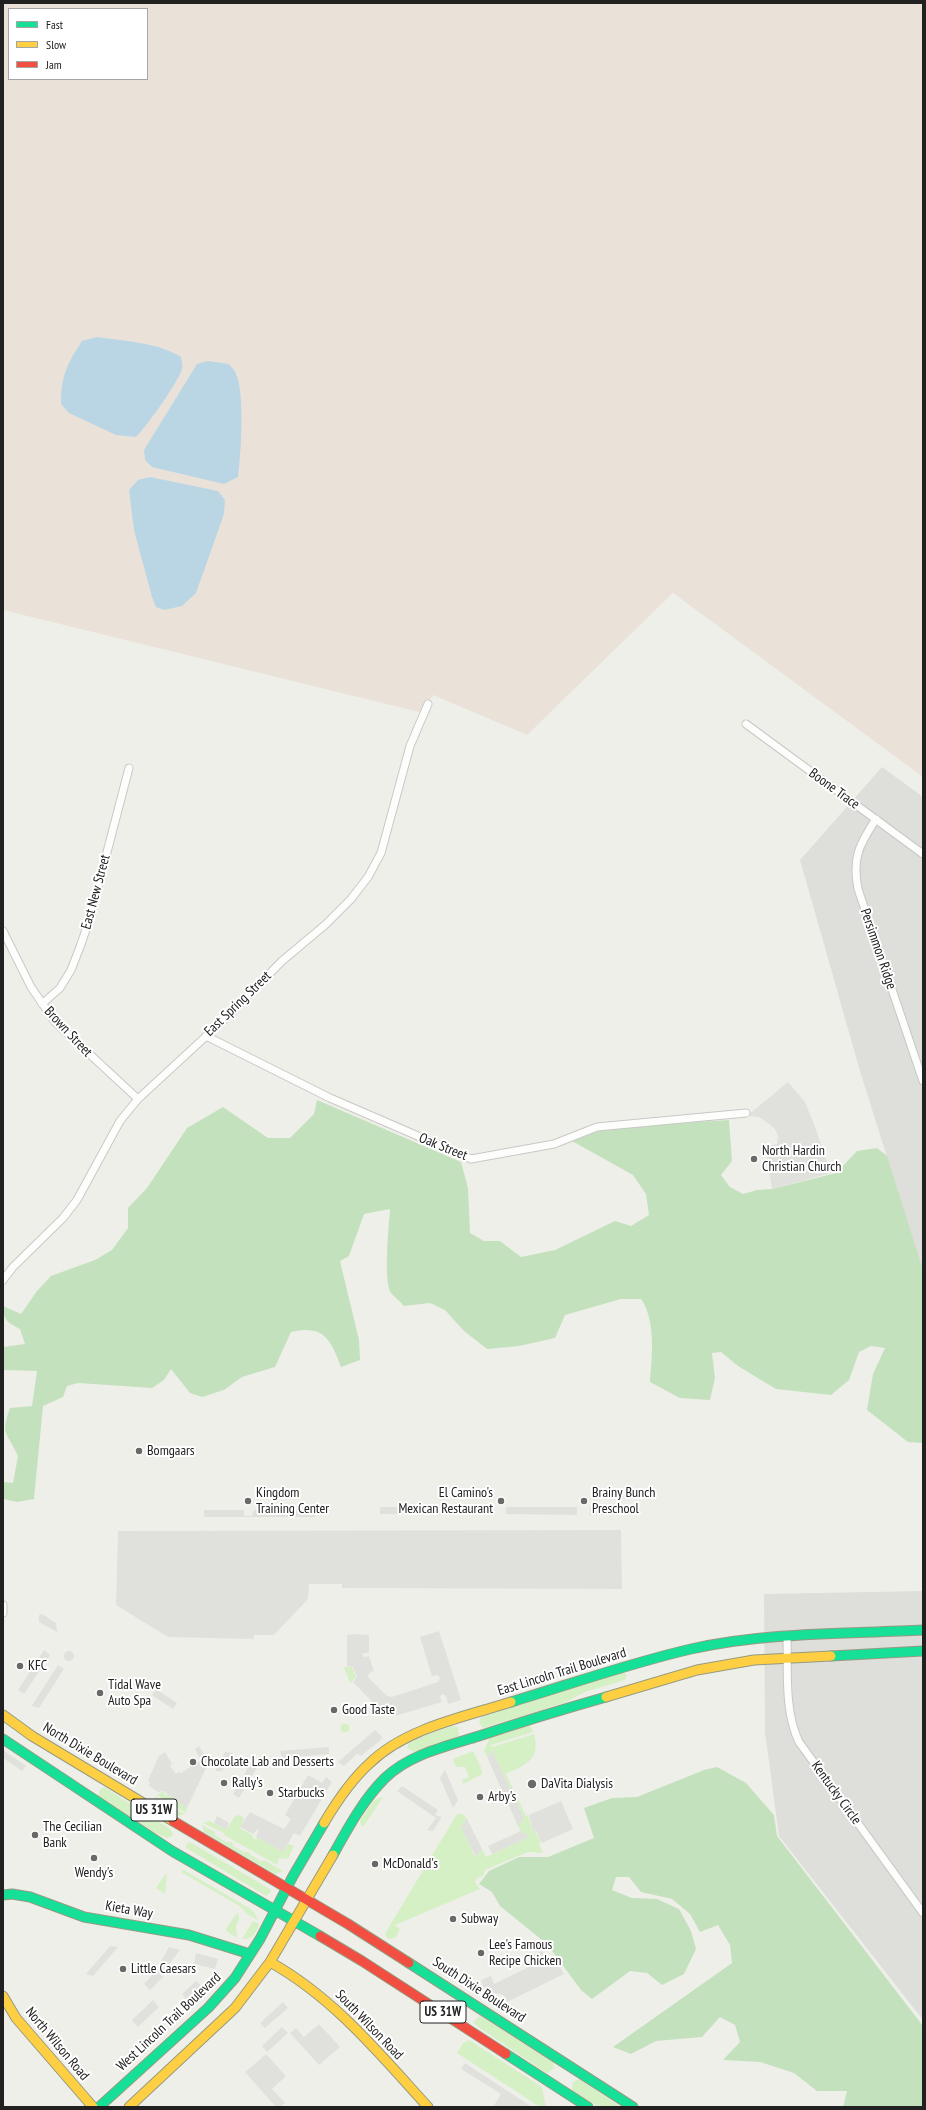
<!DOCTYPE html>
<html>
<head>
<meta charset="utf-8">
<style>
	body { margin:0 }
	#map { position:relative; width:926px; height:2110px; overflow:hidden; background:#efefea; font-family:"PT Sans Narrow",sans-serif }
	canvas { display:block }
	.frame { position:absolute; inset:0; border:4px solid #212121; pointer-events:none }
	.legend { position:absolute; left:8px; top:8px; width:140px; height:72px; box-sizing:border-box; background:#fff; border:1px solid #a6a6a6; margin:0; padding:5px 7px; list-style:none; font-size:12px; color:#212121 }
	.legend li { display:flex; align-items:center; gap:8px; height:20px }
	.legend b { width:20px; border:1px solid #a6a6a6 }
</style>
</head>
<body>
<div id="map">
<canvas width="926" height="2110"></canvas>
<div class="frame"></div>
<ul class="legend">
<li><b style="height:5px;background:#16e098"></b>Fast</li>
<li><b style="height:5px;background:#ffcf43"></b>Slow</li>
<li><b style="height:5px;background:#f24e42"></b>Jam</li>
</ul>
</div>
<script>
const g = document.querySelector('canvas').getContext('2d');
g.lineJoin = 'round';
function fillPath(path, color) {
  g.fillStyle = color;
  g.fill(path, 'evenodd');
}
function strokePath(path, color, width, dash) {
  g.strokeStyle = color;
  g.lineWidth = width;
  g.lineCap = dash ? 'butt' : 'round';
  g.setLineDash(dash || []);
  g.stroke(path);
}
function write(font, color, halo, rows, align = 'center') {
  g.font = font + ' "PT Sans Narrow",sans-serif';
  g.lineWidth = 4;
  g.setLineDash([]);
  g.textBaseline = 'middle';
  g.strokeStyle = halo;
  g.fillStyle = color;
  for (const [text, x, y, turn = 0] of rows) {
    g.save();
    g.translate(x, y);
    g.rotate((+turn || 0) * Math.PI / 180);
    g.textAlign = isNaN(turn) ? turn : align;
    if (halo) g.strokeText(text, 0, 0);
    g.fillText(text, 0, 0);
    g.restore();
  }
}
const residential = new Path2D(`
	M882 767 923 797V1272L860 1071 800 860Z
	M923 1591V2020L779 1836 765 1732 764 1594Z`);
const military = new Path2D(`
	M3 3H923V777L673 593 527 735 433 695 423 713 3 610ZM9 9H147V79H9Z`);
const grass = new Path2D(`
	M344 1667H352L356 1677 350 1683Z
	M623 1672 627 1675 625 1680 585 1692 564 1703 483 1728 479 1722 481 1717Z
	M340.5 1728a4.5 4.5 0 1 1 9 0a4.5 4.5 0 1 1-9 0Z
	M528 1724 531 1727 533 1732 491 1745 492 1747 534 1734C541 1760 526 1764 506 1774L526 1816 528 1815 533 1831H535L541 1842 539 1844 543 1853 528 1852 485 1870 483 1876 477 1878 475 1882 480 1889 395 1925 400 1929 396 1937 390 1939 387 1938 385 1934 387 1930 457 1814H463L467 1819 462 1827 475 1857 482 1849 486 1857 528 1837 521 1831 518 1826 524 1818 492 1750 487 1757 484 1751 490 1737Z
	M452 1726 458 1727 459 1736 414 1752 407 1748 409 1741Z
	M473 1751 481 1767 482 1774 463 1784 462 1780 469 1777 465 1767H456L453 1759Z
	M104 1787 169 1828 173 1833 172 1836 167 1838 157 1834 98 1796 100 1790Z
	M164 1791 165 1796 168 1794 187 1808 186 1813 157 1795Z
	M156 1796 174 1811 177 1810 185 1814 178 1816 159 1804 155 1800Z
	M383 1797 364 1826 361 1825 360 1821C366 1813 373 1797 383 1797Z
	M240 1815 244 1819 240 1828 252 1835 254 1839 258 1838 283 1852 288 1844 294 1846 288 1859 279 1858 277 1865 224 1835V1833L203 1823 210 1821 226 1830 235 1816Z
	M202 1825 215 1832V1835L226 1842H232L233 1846 244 1852H250L249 1854 261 1861 264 1860 283 1871 275 1874 204 1832Z
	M190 1842 270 1889 271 1892 266 1896 186 1848V1844Z
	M184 1870 249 1908 254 1912 259 1921 247 1914 241 1907 181 1872Z
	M167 1872 165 1894 156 1888Z
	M238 1912 239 1919 236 1926 237 1938 225 1930Z
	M253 1921 259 1923C258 1932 252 1940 242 1939Z
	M480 2016 553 2062 554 2068 548 2073 545 2072 478 2027 473 2022Z
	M469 2040 542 2087 546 2107H540L457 2053 463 2043Z
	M579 2079 621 2107H598L572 2090 573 2082Z`);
const forest = new Path2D(`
	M317 1100 461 1162 468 1188 470 1233 484 1241H500L521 1257 555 1250 615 1221 631 1226 649 1215 646 1194 633 1175 572 1141 599 1131 629 1126 729 1120 732 1161 721 1175 730 1187 743 1194 757 1190 772 1189 836 1173 857 1151 877 1148 887 1156 923 1270V1443L908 1442 867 1410 873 1374 885 1348 871 1346 859 1352 849 1380 831 1395 776 1389 738 1366 721 1352 712 1353 715 1378 710 1400 680 1398 650 1382C652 1356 656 1321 641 1299H621L565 1315 555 1338 519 1346 487 1349 464 1331 445 1310 430 1303 404 1306C400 1302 395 1297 391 1293 383 1280 389 1225 390 1209L364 1214 349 1256 340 1261 359 1340 360 1360 341 1367C331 1340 324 1324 291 1332L275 1367 242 1377 224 1390 202 1397 190 1393 171 1369 164 1380 152 1388 78 1383 67 1386 63 1397 43 1406 34 1499 17 1502 3 1499V1482L13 1483 18 1456C7 1431 0 1436 10 1408L32 1406 37 1371 3 1370V1347L25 1344 20 1329C8 1323 3 1320 3 1306L21 1314 37 1291 51 1276 95 1260 112 1250 128 1228V1208L147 1188 187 1128 223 1107 268 1138H290L314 1114Z
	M717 1767 746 1783 774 1815 777 1836 923 2026V2107H843L847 2091H817L794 2073 760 2062 723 2060 740 2042 735 2025 720 2017 702 2037 656 2041 631 2054 613 2047 732 1963 730 1945 718 1925 700 1932 690 1914 672 1899 641 1892 629 1877H616L612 1890 632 1898 657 1899 679 1909 691 1931 696 1949 684 1974 662 1985 647 1973 630 1971 592 1999 581 1990 547 1944 500 1906 492 1892 479 1884 489 1871 519 1857H548L594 1838 584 1808 612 1798 637 1797 704 1770Z`);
const parking = new Path2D(`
	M788 1082 805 1102 815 1127 831 1173 772 1189 765 1147 777 1144 778 1136 775 1129 765 1121 759 1117 747 1116Z
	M380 1507H418V1514H380Z
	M430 1507H493V1514L430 1515Z
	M506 1507H577V1515L506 1514Z
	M590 1507H624V1515H590Z
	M204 1510H244V1516H252L254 1510H315V1517H204Z
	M621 1530 622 1589 342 1588V1584H309L308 1599 274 1635H254V1639L168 1637 116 1605 118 1531Z
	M42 1614 56 1623 57 1632 39 1622V1615Z
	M439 1631 461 1700 448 1704 446 1696 442 1694 440 1697 442 1702 395 1716 391 1708H387L382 1712 353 1682 357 1677 353 1667 347 1666V1635L354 1634 369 1635V1652L362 1654 364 1657 369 1656 374 1671 369 1673 368 1677 387 1696 392 1697 438 1682 440 1678 438 1675 432 1676 420 1637Z
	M44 1650 50 1655 24 1694 18 1690Z
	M64 1656a5 5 0 1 1 10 0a5 5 0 1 1-10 0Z
	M58 1665 64 1669 39 1708 33 1706 31 1707Z
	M156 1689 177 1703 173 1709 152 1695Z
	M375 1730 382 1737 381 1740 361 1756 357 1754 344 1766 338 1762Z
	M199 1746 209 1762 187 1808 164 1791 158 1792 149 1786 150 1782 148 1780 159 1756 165 1752 172 1764 170 1766 176 1774 179 1772 181 1773 201 1760 195 1749Z
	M329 1747V1754L282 1758 280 1751Z
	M3 1750 26 1766 22 1771 3 1758Z
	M492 1750 524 1818 518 1826 487 1757Z
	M225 1752 233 1753 222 1771H215Z
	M252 1760 259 1764 239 1798 233 1794Z
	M445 1770 458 1800 453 1808 440 1778Z
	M308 1775 322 1783 326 1777 332 1782 300 1836 294 1833 283 1852 256 1837 259 1828 253 1834 240 1827 250 1812 284 1829 291 1819 285 1815Z
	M402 1786 438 1810 435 1815 442 1817 433 1831 427 1830 436 1818 397 1791Z
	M561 1801 573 1829 542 1843 536 1831H533L529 1815Z
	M217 1816 229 1823 226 1830 214 1823Z
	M467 1819 482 1849 476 1857 461 1827Z
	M521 1831 529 1837 492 1854 488 1846Z
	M110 1946 118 1947 93 1976 86 1974Z
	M169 1947 180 1950 161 1975 163 1977 150 1990 144 1984 156 1971Z
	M542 1951 546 1959 553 1956 564 1974 507 2002 503 1995 485 1991 481 1980 491 1976 494 1984 533 1965 529 1956Z
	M196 1953 218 1959 215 1969 194 1964Z
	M196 1981 201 1985 186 1999 182 1994Z
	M153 2000 159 2007 138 2027 132 2020Z
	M283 2002 288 2008 265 2028 260 2023Z
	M319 2024 340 2047 319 2065 290 2033 296 2028 304 2037Z
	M282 2027 288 2033 267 2052 262 2046Z
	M266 2054 286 2076 272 2089 285 2103 280 2107H276L245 2072Z
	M465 2063 532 2107H493L501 2094 461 2069Z`);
const water = new Path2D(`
	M97 337C124 341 157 342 181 357 182 361 183 366 182 369 178 383 146 427 136 437L116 435 69 413 61 404C61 376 67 364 82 341Z
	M208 361 229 364C231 367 235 370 236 374 245 393 241 455 238 477L224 484 152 467 145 460 144 450 197 364Z
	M150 477 218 491 225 500 224 514 196 593 182 606 164 610 156 607 152 597 134 530 129 490 138 480Z`);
const street = new Path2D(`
	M746 724 923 854
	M876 819C859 845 852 858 858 889L923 1081
	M3 931 31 987 55 1022 138 1099
	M42 1004 60 988 71 970 80 947 89 921 129 768
	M206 1036 330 1098 471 1159 554 1144 597 1127 746 1113
	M3 1280 13 1267 63 1218 77 1200 120 1121 138 1099 228 1016 282 961 325 925 351 899 368 877 381 853 410 746 428 704
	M3 1605V1613
	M787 1637C788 1670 784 1711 799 1742L923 1913`);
const fast = new Path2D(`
	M831 1656 923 1651
	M511 1702C571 1684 630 1663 691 1649 766 1632 846 1634 923 1630
	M3 1739 172 1851 320 1936
	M333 1855C348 1828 363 1800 385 1778 410 1754 447 1746 479 1736 521 1722 564 1709 606 1697
	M3 1895 12 1894 30 1897 84 1917 189 1935 250 1954
	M409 1963 633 2107
	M506 2054 588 2107
	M99 2107 208 2008 235 1978 260 1939 293 1876 324 1823`);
const slow = new Path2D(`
	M606 1697 697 1670 754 1660 831 1656
	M3 1715 32 1736 173 1821
	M324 1823C337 1801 351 1780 370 1763 406 1728 464 1717 511 1702
	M270 1962C333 1997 380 2054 428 2107
	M3 1996 16 2018 93 2107
	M129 2107 235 2008 270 1962 333 1855`);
const jam = new Path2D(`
	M173 1821 348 1924 409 1963
	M320 1936 362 1961 506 2054`);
const markers = [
	[754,1159,4,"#696967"],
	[139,1451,4,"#696967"],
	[248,1501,4,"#696967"],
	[501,1501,4,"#696967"],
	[584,1501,4,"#696967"],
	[20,1666,4,"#696967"],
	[100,1693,4,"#696967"],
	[334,1710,4,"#696967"],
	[193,1762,4,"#696967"],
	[224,1783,4,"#696967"],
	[532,1784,5,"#696967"],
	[270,1793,4,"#696967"],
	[480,1797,4,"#696967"],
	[35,1835,4,"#696967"],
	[94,1858,4,"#696967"],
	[375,1864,4,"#696967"],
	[453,1919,4,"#696967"],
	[481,1953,4,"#696967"],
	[123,1969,4,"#696967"]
];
const shields = [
	[154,1810,46],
	[443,2012,46]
];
const shieldNames = [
	["US 31W",154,1810],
	["US 31W",443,2012]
];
const streetNames = [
	["Boone Trace",834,789,36],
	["East New Street",96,892,-75],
	["Persimmon Ridge",878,949,71],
	["East Spring Street",238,1004,-44],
	["Brown Street",68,1032,47],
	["Oak Street",443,1147,22],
	["East Lincoln Trail Boulevard",562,1672,-17],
	["North Dixie Boulevard",90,1754,31],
	["Kentucky Circle",836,1793,54],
	["Kieta Way",129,1910,10],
	["South Dixie Boulevard",479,1990,33],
	["West Lincoln Trail Boulevard",169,2022,-43],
	["South Wilson Road",369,2025,46],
	["North Wilson Road",57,2044,50]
];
const poiNames = [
	["North Hardin",762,1151],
	["Christian Church",762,1167],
	["Bomgaars",147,1451],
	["Kingdom",256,1493],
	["Training Center",256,1509],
	["El Camino's",493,1493,"right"],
	["Mexican Restaurant",493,1509,"right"],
	["Brainy Bunch",592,1493],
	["Preschool",592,1509],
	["KFC",28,1666],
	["Tidal Wave",108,1685],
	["Auto Spa",108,1701],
	["Good Taste",342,1710],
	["Chocolate Lab and Desserts",201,1762],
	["Rally's",232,1783],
	["DaVita Dialysis",541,1784],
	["Starbucks",278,1793],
	["Arby's",488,1797],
	["The Cecilian",43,1827],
	["Bank",43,1843],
	["McDonald's",383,1864],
	["Wendy's",94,1873,"center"],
	["Subway",461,1919],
	["Lee's Famous",489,1945],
	["Recipe Chicken",489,1961],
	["Little Caesars",131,1969]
];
fillPath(residential, '#dededb');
fillPath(military, '#eae2d9');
fillPath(grass, '#d6f0c6');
fillPath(forest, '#c4e1bd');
fillPath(parking, '#e0e0dd');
fillPath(water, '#bad6e5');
strokePath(street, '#c8c8c6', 9);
strokePath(fast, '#959b80', 11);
strokePath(slow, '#959b80', 11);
strokePath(jam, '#959b80', 11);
strokePath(street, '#fdfdfc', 7);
strokePath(fast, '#16e098', 9);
strokePath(slow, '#ffcf43', 9);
strokePath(jam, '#f24e42', 9);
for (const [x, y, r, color] of markers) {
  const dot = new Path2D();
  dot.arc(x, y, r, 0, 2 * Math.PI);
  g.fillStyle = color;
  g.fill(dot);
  strokePath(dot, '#fff', 1.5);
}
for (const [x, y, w] of shields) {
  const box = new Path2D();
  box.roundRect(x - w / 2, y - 11, w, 22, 3);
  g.fillStyle = '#fff';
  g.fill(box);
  strokePath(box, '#212121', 1);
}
write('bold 13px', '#212121', null, shieldNames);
write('14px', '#212121', '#fff', streetNames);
write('14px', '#212121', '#fff', poiNames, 'left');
</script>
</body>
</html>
